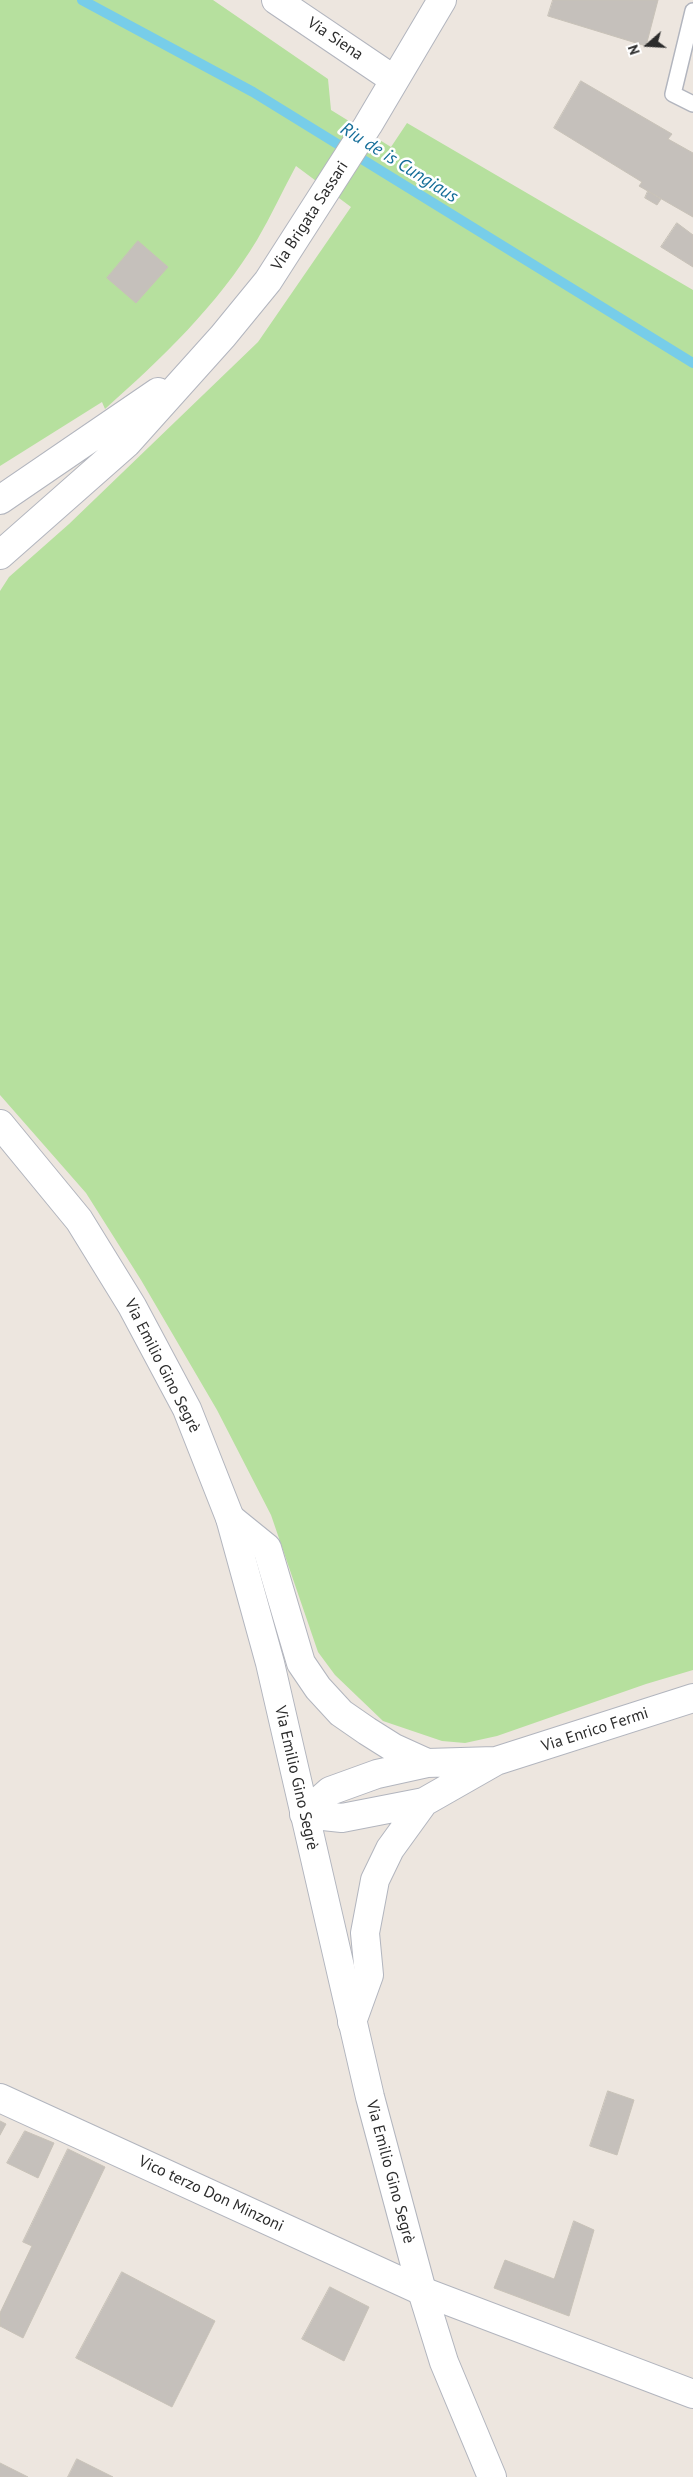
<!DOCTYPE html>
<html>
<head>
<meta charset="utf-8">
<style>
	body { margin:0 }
	#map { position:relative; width:693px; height:2477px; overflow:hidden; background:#ede6df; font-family:"PT Sans",sans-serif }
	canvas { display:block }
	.north { position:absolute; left:623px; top:20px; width:50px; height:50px; -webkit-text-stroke:4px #fff; paint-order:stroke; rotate:251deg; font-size:14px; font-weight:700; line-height:20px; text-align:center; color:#2c2c2c }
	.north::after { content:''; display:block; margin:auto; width:18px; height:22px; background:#2c2c2c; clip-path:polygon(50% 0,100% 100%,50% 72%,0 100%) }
</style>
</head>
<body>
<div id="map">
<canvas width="693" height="2477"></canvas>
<div class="north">N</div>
</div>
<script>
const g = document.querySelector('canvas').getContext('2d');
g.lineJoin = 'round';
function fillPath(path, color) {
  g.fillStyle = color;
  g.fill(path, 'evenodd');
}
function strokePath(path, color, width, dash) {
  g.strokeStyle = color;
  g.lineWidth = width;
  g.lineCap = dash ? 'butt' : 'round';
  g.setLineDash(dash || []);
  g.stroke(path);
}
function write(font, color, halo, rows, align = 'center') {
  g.font = font + ' "PT Sans",sans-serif';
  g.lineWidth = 5;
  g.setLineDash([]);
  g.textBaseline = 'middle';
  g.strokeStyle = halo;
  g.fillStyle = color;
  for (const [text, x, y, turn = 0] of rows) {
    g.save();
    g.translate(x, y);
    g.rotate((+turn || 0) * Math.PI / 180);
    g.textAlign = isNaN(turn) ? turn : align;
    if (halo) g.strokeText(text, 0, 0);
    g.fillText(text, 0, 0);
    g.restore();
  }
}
const green = new Path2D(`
	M0 0H213L328 79 331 110 391 147 407 123 693 290V1670L646 1684 497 1736 465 1743 442 1741 383 1721 335 1675 318 1652 271 1515 217 1410 141 1280 86 1193 0 1095V591L9 577 69 524 258 342 351 207 296 166C283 190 271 216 257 240 218 305 161 359 105 409L102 402 0 466Z`);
const stream = new Path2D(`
	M82 0 253 92 693 363`);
const building = new Path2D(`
	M553 0H658L646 46 548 16Z
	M581 81 672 134 668 139 693 153V217L639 186 642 182 554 128Z
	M648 191 661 199 657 205 645 198Z
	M677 223 693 235V267L661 247Z
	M138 241 168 267 136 303 107 278Z
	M608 2091 634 2100 617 2155 590 2146Z
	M0 2121 6 2124 0 2135Z
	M25 2131 54 2143 38 2178 7 2163Z
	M68 2149 105 2167 23 2338 0 2326V2313L32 2246 23 2242Z
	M574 2221 594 2230 569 2316 494 2288 505 2260 554 2279Z
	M122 2272 215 2321 172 2407 76 2358Z
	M330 2287 369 2307 344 2361 302 2339Z
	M77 2459 113 2477H68Z
	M0 2463 28 2477H0Z`);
const lane = new Path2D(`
	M693 11 673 94 693 104`);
const street = new Path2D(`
	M276 0 393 79
	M230 1518 267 1548 301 1663 318 1688 341 1713 367 1731 394 1748 427 1763
	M304 1814 330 1791 377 1774 427 1763 495 1761
	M304 1814 342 1818 424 1802
	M352 2022 369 1975 365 1933 375 1880 390 1849 424 1802 496 1761 693 1698
	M0 2098 422 2291 693 2394`);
const secondary = new Path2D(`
	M0 500 158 392
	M0 555 127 443 223 336 268 281 368 125 442 0
	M0 1124 79 1220 132 1306 187 1409 230 1518 270 1663 370 2097 422 2291 444 2362 492 2477`);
const streetNames = [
	["Via Siena",335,39,34],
	["Via Brigata Sassari",310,216,-57],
	["Via Emilio Gino Segrè",162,1366,63],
	["Via Enrico Fermi",595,1730,-18],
	["Via Emilio Gino Segrè",296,1778,77],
	["Via Emilio Gino Segrè",390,2172,75],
	["Vico terzo Don Minzoni",211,2194,25]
];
const waterNames = [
	["Riu de is Cungiaus",399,163,32]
];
fillPath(green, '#b6e09e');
strokePath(stream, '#77cde9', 10);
fillPath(building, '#c5c0bb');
strokePath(building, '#c8c2b8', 1);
strokePath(lane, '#b2b5be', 18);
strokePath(street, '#b2b5be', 30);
strokePath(secondary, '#b2b5be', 30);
strokePath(lane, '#fff', 15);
strokePath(street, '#fff', 28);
strokePath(secondary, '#fff', 28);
write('16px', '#2c2c2c', '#fff', streetNames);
write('italic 18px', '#146d98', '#fff', waterNames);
</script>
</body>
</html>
